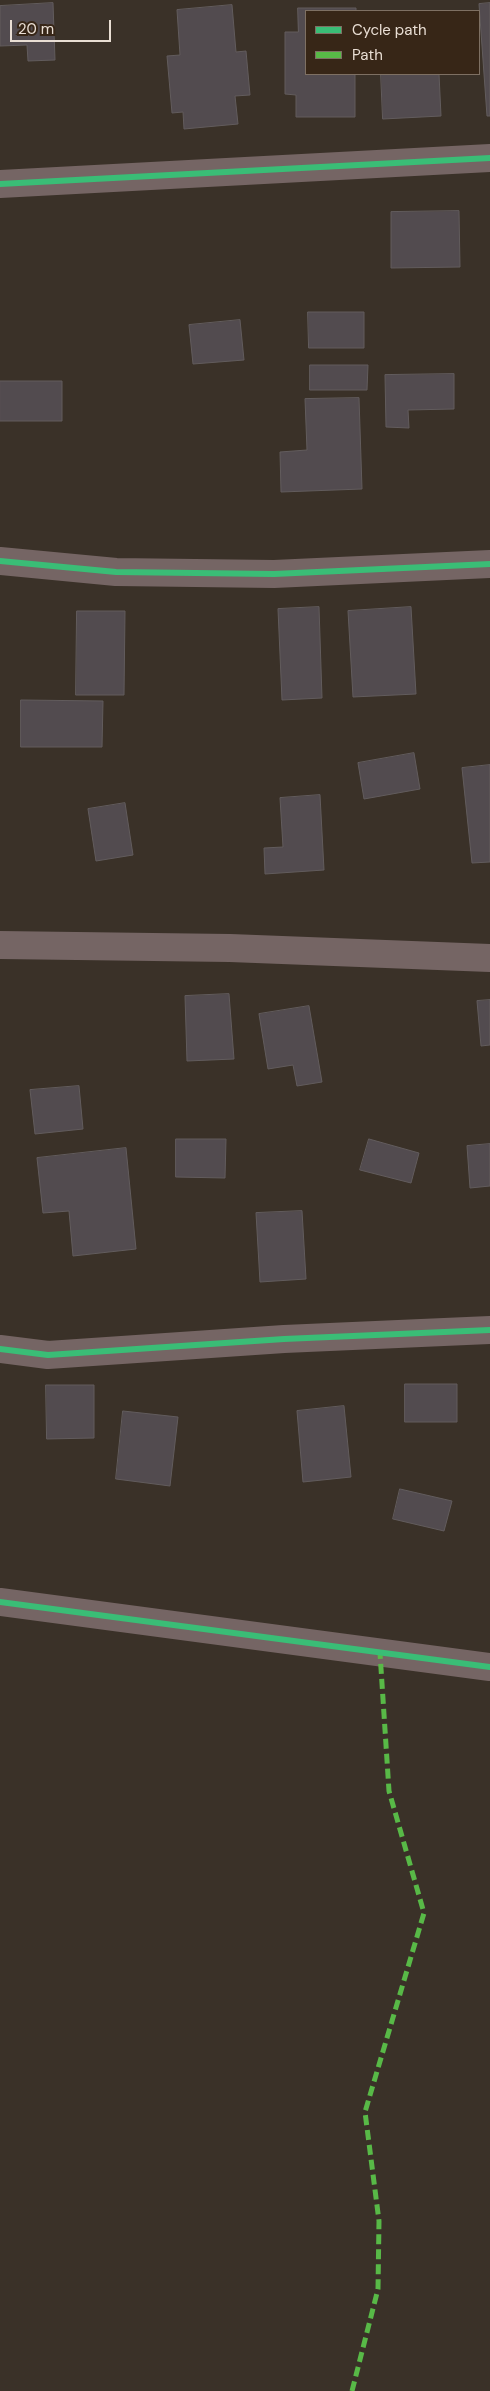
<!DOCTYPE html>
<html>
<head>
<meta charset="utf-8">
<style>
	body { margin:0 }
	#map { position:relative; width:490px; height:2391px; overflow:hidden; background:#3a3128; font-family:"DM Sans",sans-serif }
	canvas { display:block }
	.legend { position:absolute; left:305px; top:10px; width:175px; height:65px; box-sizing:border-box; background:#372617; border:1px solid #7e7063; margin:0; padding:6px 9px; list-style:none; font-size:15px; color:#e9ded4 }
	.legend li { display:flex; align-items:center; gap:10px; height:25px }
	.legend b { width:25px; border:1px solid #7e7063 }
	.scale { position:absolute; left:10px; top:20px; width:101px; height:22px; box-sizing:border-box; border:2px solid #e9ded4; border-top:0; padding-left:6px; font-size:15px; line-height:18px; white-space:nowrap; color:#e9ded4; -webkit-text-stroke:4px #372617; paint-order:stroke }
</style>
</head>
<body>
<div id="map">
<canvas width="490" height="2391"></canvas>
<ul class="legend">
<li><b style="height:6px;background:#3abd76"></b>Cycle path</li>
<li><b style="height:6px;background:#58b947"></b>Path</li>
</ul>
<div class="scale">20 m</div>
</div>
<script>
const g = document.querySelector('canvas').getContext('2d');
g.lineJoin = 'round';
function fillPath(path, color) {
  g.fillStyle = color;
  g.fill(path, 'evenodd');
}
function strokePath(path, color, width, dash) {
  g.strokeStyle = color;
  g.lineWidth = width;
  g.lineCap = dash ? 'butt' : 'round';
  g.setLineDash(dash || []);
  g.stroke(path);
}
const building = new Path2D(`
	M53 3 55 60 28 61 27 45 0 46V6Z
	M490 3V116H487L479 4Z
	M232 5 236 52 246 51 250 95 235 96 238 124 184 129 183 112 172 113 167 56 180 55 177 10Z
	M298 8H356V11H306V74H355V117H296V95L285 94V32H298Z
	M381 74H439L441 116 383 119Z
	M459 211 460 267 391 268V212Z
	M308 312H364V348H309Z
	M240 320 244 360 193 364 189 325Z
	M310 365H368L367 390H310Z
	M454 374V409L408 410 409 428 386 427 385 375Z
	M0 381H62V421H0Z
	M359 398 362 489 281 492 280 452 307 450 305 399Z
	M319 607 322 698 282 700 278 609Z
	M411 607 416 694 353 697 348 611Z
	M77 611H125L124 695H76Z
	M21 700 103 701 102 747H21Z
	M414 753 420 789 364 799 358 763Z
	M490 765V862L472 863 462 768Z
	M320 795 324 870 265 874 264 848 283 847 280 798Z
	M125 803 133 855 96 861 88 809Z
	M229 994 234 1059 187 1061 185 996Z
	M490 1000V1045L481 1046 477 1001Z
	M309 1006 322 1082 297 1086 293 1065 268 1069 259 1014Z
	M79 1086 83 1129 35 1134 30 1090Z
	M176 1139H226L225 1178 176 1177Z
	M369 1139 419 1153 411 1183 360 1170Z
	M490 1144V1186L470 1188 467 1146Z
	M126 1148 136 1249 73 1256 69 1211 43 1213 37 1158Z
	M302 1211 306 1279 260 1282 256 1213Z
	M405 1384H457V1422H405Z
	M46 1385H94V1438L47 1439Z
	M344 1406 351 1477 303 1482 297 1411Z
	M123 1411 178 1417 170 1486 116 1479Z
	M400 1489 452 1501 444 1531 393 1519Z`);
const minor = new Path2D(`
	M0 184 490 158
	M0 561 116 572 274 574 490 564
	M0 945 230 948 490 958
	M0 1349 48 1355 284 1339 490 1330
	M0 1602 490 1667`);
const quiet = new Path2D(`
	M352 2391 378 2289 379 2221 365 2112 424 1913 389 1791 380 1653`);
const cycleway = new Path2D(`
	M0 184 490 158
	M0 561 116 572 274 574 490 564
	M0 1349 48 1355 284 1339 490 1330
	M0 1602 490 1667`);
fillPath(building, '#524b4f');
strokePath(building, '#625c5d', 1);
strokePath(minor, '#756564', 28);
strokePath(quiet, '#58b947', 5, [10, 5]);
strokePath(cycleway, '#3abd76', 6);
</script>
</body>
</html>
